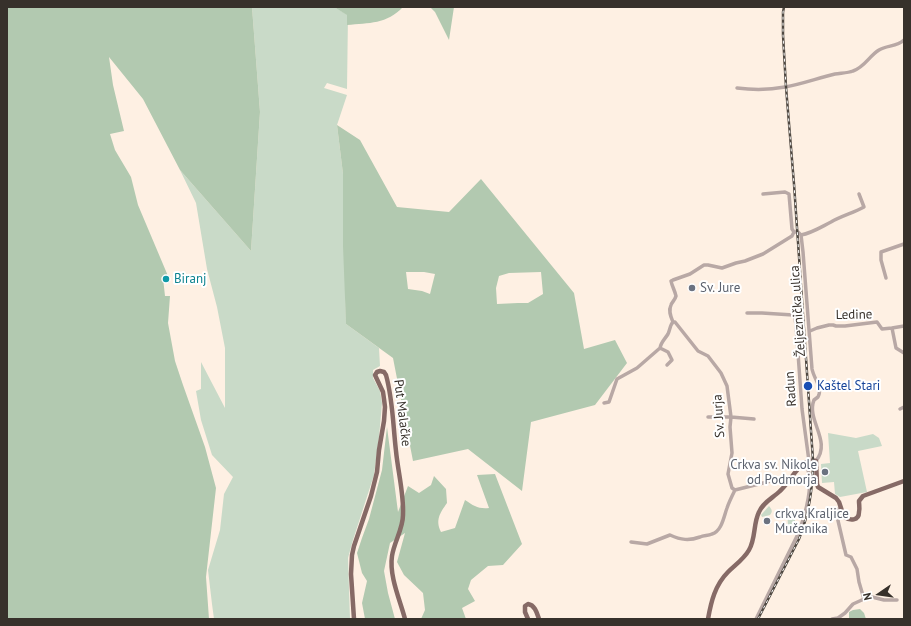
<!DOCTYPE html>
<html>
<head>
<meta charset="utf-8">
<style>
	body { margin:0 }
	#map { position:relative; width:911px; height:626px; overflow:hidden; background:#fef0e3; font-family:"PT Sans",sans-serif }
	canvas { display:block }
	.frame { position:absolute; inset:0; border:8px solid #37312b; pointer-events:none }
	.north { position:absolute; left:859px; top:574px; width:40px; height:40px; -webkit-text-stroke:3px #fff; paint-order:stroke; rotate:257deg; font-size:11px; font-weight:700; line-height:16px; text-align:center; color:#37312b }
	.north::after { content:''; display:block; margin:auto; width:14px; height:18px; background:#37312b; clip-path:polygon(50% 0,100% 100%,50% 72%,0 100%) }
</style>
</head>
<body>
<div id="map">
<canvas width="911" height="626"></canvas>
<div class="frame"></div>
<div class="north">N</div>
</div>
<script>
const g = document.querySelector('canvas').getContext('2d');
g.lineJoin = 'round';
function fillPath(path, color) {
  g.fillStyle = color;
  g.fill(path, 'evenodd');
}
function strokePath(path, color, width, dash) {
  g.strokeStyle = color;
  g.lineWidth = width;
  g.lineCap = dash ? 'butt' : 'round';
  g.setLineDash(dash || []);
  g.stroke(path);
}
function write(font, color, halo, rows, align = 'center') {
  g.font = font + ' "PT Sans",sans-serif';
  g.lineWidth = 4;
  g.setLineDash([]);
  g.textBaseline = 'middle';
  g.strokeStyle = halo;
  g.fillStyle = color;
  for (const [text, x, y, turn = 0] of rows) {
    g.save();
    g.translate(x, y);
    g.rotate((+turn || 0) * Math.PI / 180);
    g.textAlign = isNaN(turn) ? turn : align;
    if (halo) g.strokeText(text, 0, 0);
    g.fillText(text, 0, 0);
    g.restore();
  }
}
const green = new Path2D(`
	M252 7H334L348 15 347 89 327 83 324 88 347 95 337 125 343 174 346 324 379 348 380 366 373 370V378L380 391 382 403 379 437 374 475 353 540 348 558 350 619H214L212 604 208 570 220 530 224 494 233 477 212 455 201 420 196 391 201 389V362L225 408V348L217 307 207 269 196 203 180 170 251 251 260 112Z
	M828 433 856 438 873 434 879 438 882 446 858 451 867 492 840 497 835 494 834 482 822 483 821 464 830 463Z
	M769 506C772 510 773 511 770 515L762 517 761 515Z
	M787 511H794V512H797V517H795V525H788Z`);
const forest = new Path2D(`
	M7 7H252L260 112 251 251 180 170 143 99 109 57 113 85 124 131 110 134 115 150 131 177 138 205 168 276 163 278 165 296H170L168 323 175 361 183 385 205 447 216 488 206 577 209 619H7Z
	M334 7H403C387 24 369 23 347 25V15Z
	M430 7H454L449 40 435 12Z
	M337 125 360 140 397 207 449 212 481 179 574 293 584 349 615 340 627 363 595 405 531 422 522 491 468 449 413 461 393 358 346 324 343 246V174ZM406 272H424L435 274 430 294 422 291 408 289ZM541 272 543 294 528 303H518L497 304 496 288 499 276 509 273Z
	M387 427 398 512 408 486 419 493 431 485 434 476 446 489 447 503C440 513 435 520 441 532L455 528 465 500C474 506 478 509 489 508L477 475 495 474 522 544 503 565 488 566 471 580 468 589 475 601 462 608 466 619H421L425 610 423 593 404 575 397 562 405 533 390 543 384 571 388 593 395 619H365L362 603 367 581 362 573 357 553 362 538 369 519 382 470Z
	M860 609 864 613 866 619H849V612L853 610Z`);
const minor = new Path2D(`
	M737 88C753 90 769 90 785 87 802 84 818 78 835 74 841 73 848 73 853 71 865 67 869 56 879 50 887 45 897 47 904 40
	M763 194 785 192 789 194 792 229 794 232
	M886 278 881 260V252L904 244
	M747 313H762L793 315 795 318 796 325 802 409 809 461
	M892 328 904 326
	M810 331 817 328 829 325H833L836 326H845L877 322 882 329 892 328 896 348 904 353
	M660 348 668 352 672 360 667 365
	M604 403 609 402 617 379 637 368 660 348C661 342 665 339 668 334 670 330 670 325 673 322
	M900 409 904 407
	M708 417H731L754 419
	M816 461C832 441 806 420 814 400L818 397C823 388 814 379 812 369L803 252 801 235C812 233 821 227 831 222 841 216 853 213 864 207L859 194
	M791 478 787 477 735 490 732 488 728 474 732 453 730 427 731 417 727 386 721 373 708 356 698 351 675 322H673C671 317 668 311 671 305 672 302 675 300 676 296 675 291 672 286 671 281L673 280 690 274 704 265H708L722 268 736 263 745 261 763 254 792 236 794 232H798L801 235
	M841 508 836 510V512L846 555 851 557 857 569 859 582 864 599
	M631 542 647 544 670 535C681 540 689 541 700 537 704 535 708 536 712 534 722 531 724 516 727 508 729 502 732 496 735 490
	M756 619 798 534C805 516 816 480 805 463
	M832 619 838 618 845 613 853 604 864 599 872 597 884 600H897`);
const major = new Path2D(`
	M354 619 351 574 352 555 354 546 371 496 377 472 379 450 384 421 385 407 384 399 383 392 375 375 377 372 380 371 384 372 386 375C393 400 393 426 396 451 398 472 404 494 403 515 403 529 394 542 392 556 389 576 400 600 405 619
	M528 619 525 612V606L528 604C535 605 537 613 539 619
	M708 619C711 602 715 585 728 572 735 565 744 559 749 550 756 538 753 524 759 512 763 502 773 498 780 491 789 483 794 471 804 463 808 461 812 460 816 461L817 484 818 487 836 498 839 502 844 517C850 521 859 521 859 512 860 508 859 505 859 501L863 496 904 481`);
const rail = new Path2D(`
	M758 619 799 539C809 514 813 488 813 460L794 184 786 87 783 35V12L784 7`);
const markers = [
	[166,279,4,"#0f9aa8"],
	[692,288,4,"#6b7280"],
	[808,386,5,"#1a4fb4"],
	[825,472,4,"#6b7280"],
	[767,521,4,"#6b7280"]
];
const cultureNames = [
	["Biranj",174,279]
];
const worshipNames = [
	["Sv. Jure",700,288],
	["Crkva sv. Nikole",817,465,"right"],
	["od Podmorja",817,480,"right"],
	["crkva Kraljice",775,514],
	["Mučenika",775,529]
];
const streetNames = [
	["Željeznička ulica",798,311,-94],
	["Ledine",854,315,-1],
	["Radun",791,389,-94],
	["Put Malačke",402,413,83],
	["Sv. Jurja",719,416,-94]
];
const transitNames = [
	["Kaštel Stari",817,386]
];
fillPath(green, '#c9dac8');
fillPath(forest, '#b2c9b0');
strokePath(minor, '#b8a8a5', 3.5);
strokePath(major, '#866a66', 4.5);
strokePath(rail, '#4f4841', 2.5);
strokePath(rail, '#fff', 1, [3]);
for (const [x, y, r, color] of markers) {
  const dot = new Path2D();
  dot.arc(x, y, r, 0, 2 * Math.PI);
  g.fillStyle = color;
  g.fill(dot);
  strokePath(dot, '#fff', 1.5);
}
write('13px', '#0d838f', '#fff', cultureNames, 'left');
write('13px', '#5b616d', '#fff', worshipNames, 'left');
write('13px', '#37312b', '#fff', streetNames);
write('13px', '#164399', '#fff', transitNames, 'left');
</script>
</body>
</html>
